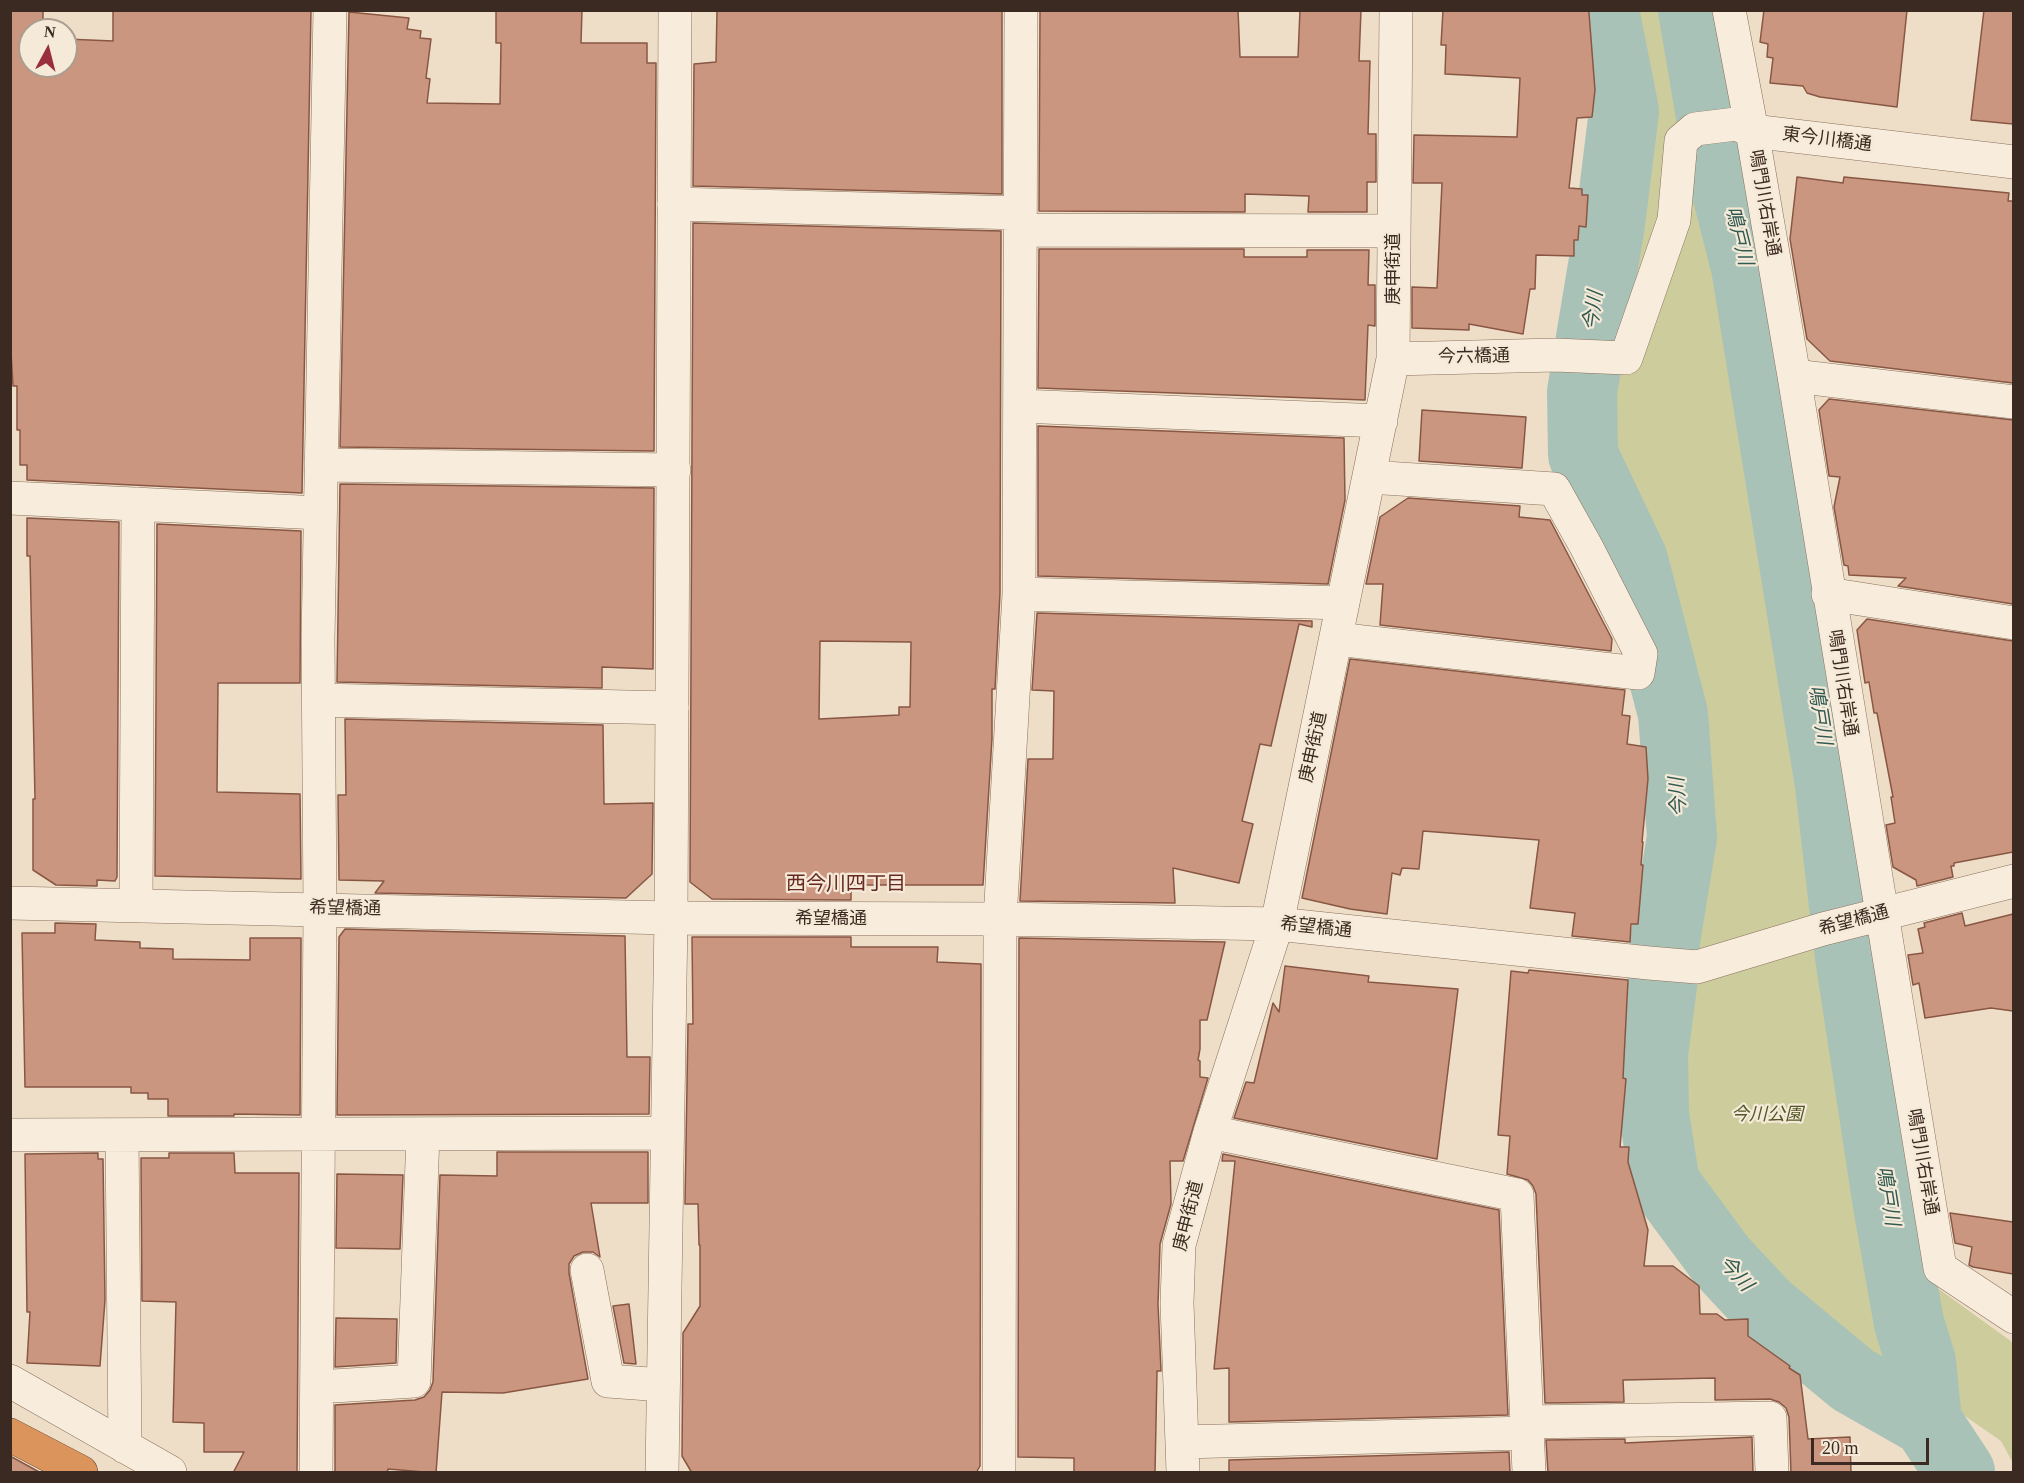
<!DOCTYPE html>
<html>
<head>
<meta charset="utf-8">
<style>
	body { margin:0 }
	#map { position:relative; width:2024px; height:1483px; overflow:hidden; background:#eedec8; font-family:"Times New Roman",serif }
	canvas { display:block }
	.frame { position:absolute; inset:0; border:12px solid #3b2a21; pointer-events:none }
	.north { position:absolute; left:18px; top:18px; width:60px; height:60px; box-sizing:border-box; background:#f5e9d8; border:2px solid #ab9d8f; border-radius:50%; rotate:7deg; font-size:16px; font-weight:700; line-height:24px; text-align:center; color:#3b2a21 }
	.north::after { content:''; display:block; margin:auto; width:21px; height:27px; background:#982f3b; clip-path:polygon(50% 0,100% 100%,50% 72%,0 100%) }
	.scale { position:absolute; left:1811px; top:1438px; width:118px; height:27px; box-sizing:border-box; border:3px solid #3b2a21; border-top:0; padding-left:8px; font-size:18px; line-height:21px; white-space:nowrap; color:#3b2a21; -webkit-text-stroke:4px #f5e9d8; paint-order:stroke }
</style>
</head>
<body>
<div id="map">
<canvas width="2024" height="1483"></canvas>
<div class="frame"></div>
<div class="north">N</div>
<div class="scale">20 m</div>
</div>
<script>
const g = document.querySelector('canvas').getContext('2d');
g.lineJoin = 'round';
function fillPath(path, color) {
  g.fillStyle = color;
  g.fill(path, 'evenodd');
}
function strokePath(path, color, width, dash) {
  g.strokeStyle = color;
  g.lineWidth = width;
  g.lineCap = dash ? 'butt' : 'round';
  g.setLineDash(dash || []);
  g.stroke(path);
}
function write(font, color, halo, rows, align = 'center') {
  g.font = font + ' "Times New Roman","Noto Sans JP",serif';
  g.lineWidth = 4.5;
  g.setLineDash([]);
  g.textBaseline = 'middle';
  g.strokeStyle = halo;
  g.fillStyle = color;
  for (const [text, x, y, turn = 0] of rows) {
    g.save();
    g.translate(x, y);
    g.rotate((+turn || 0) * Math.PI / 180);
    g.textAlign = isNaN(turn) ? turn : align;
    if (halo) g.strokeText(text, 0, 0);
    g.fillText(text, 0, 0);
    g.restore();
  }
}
const green = new Path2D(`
	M1629 11H1697L1703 151 1790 628 1882 1275 1918 1274 2012 1342 2014 1346 2013 1463 2001 1441 1900 1371 1850 1344 1780 1296 1726 1239 1702 1209 1676 1134 1672 1076 1680 950 1700 809 1683 649 1603 404 1643 102Z`);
const river = new Path2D(`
	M1604 10 1624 111 1610 224 1582 392 1583 455 1633 560 1673 714 1682 837 1665 941 1663 978 1653 1054 1654 1114 1665 1184 1722 1261 1765 1307 1853 1380 1927 1422 1960 1472
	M1693 10 1718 157 1746 267 1830 785 1850 957 1888 1205 1909 1323 1921 1362 1927 1422`);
const building = new Path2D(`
	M10 10H43V30H30V66H66V39L113 41V10H311L302 493 27 480V465H20V430H17V386H13L10 334Z
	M496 10H582L581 43H647V63H656L654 451 340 447 349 12 409 18 407 29 421 31 420 38 431 39 426 78 430 79 427 103 500 104 501 43H496Z
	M717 10H1002V194L693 186 694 64 716 62Z
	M1040 10H1238L1240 57H1298L1300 10H1361L1359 61H1370L1368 134H1376V182H1367V212H1308L1309 196 1245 194V212L1039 211Z
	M1443 10H1588L1589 13 1595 90 1592 117 1577 118 1569 188 1582 189V195H1588L1586 227 1579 226 1578 240H1574V256L1536 255 1535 289H1530L1523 334 1469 324V330L1412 328V287L1437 288 1442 183H1413L1414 135 1517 137 1520 78 1445 74 1446 45H1441Z
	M1764 10H1907L1897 107 1820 97 1807 93 1803 86 1770 83 1773 58 1767 57 1768 44 1760 42Z
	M1984 10H2013V124L1971 120Z
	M1797 177 1843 183 1844 177 2009 193 2008 201H2013V383L1830 361 1807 339 1801 305 1790 239Z
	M693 223 1001 231 1000 593 995 689H992V738L983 885H851V900L712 899 690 882ZM820 641 911 642 910 707H899V715L819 719Z
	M1039 249H1244V257H1307V250H1369L1368 285H1375V326L1368 325 1365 400 1038 388Z
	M1829 399 2013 420V604L1898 586 1906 578 1849 575 1848 566 1844 565 1834 507 1840 477 1829 476 1819 410Z
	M1422 410 1526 417 1522 468 1419 461Z
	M1038 426 1344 438 1345 500 1328 584 1038 576Z
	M340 484 654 488 653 669 602 667V688L337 682Z
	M1408 498 1520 506 1519 517 1550 520 1612 639 1611 651 1380 625 1383 584H1366L1380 517Z
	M27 518 119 522 117 877 115 881 97 880V886L56 885 33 870V799H35L30 556H27Z
	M157 524 301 531 300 683H218L217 792 300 794 301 879 155 876Z
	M1037 613 1312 621V627L1299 624 1271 746 1260 744 1242 821 1253 824 1239 883 1173 868 1175 903 1020 901 1028 759H1053L1054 691 1032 690Z
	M1867 619 2013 641V852L1954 863V866H1951L1953 877 1917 886 1916 880 1893 867 1886 825 1895 823 1891 797H1893L1877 713H1874L1869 682 1865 683 1857 630Z
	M1350 659 1625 690 1622 715 1630 716 1627 744 1646 747 1648 779 1642 842H1643L1641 865H1643L1638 924H1631L1630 942 1572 936 1575 913 1530 908 1539 840 1423 831 1419 869 1402 868 1400 875 1392 873 1387 914 1350 909 1302 898Z
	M345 719 603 725 604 804 653 803 652 874 626 898 375 893 384 881 339 880 338 795H346Z
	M1962 913 1965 926 2013 914V1011L1991 1008 1925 1018 1919 983 1913 985 1908 955 1923 953 1918 929 1925 927 1924 923Z
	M55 923 96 924 95 940 140 942V948L173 949V959L250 960V938H301L300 1115 234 1114V1116H168V1099H148V1093H131V1087H25L22 933H55Z
	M345 929 625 936 627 1057H650L649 1114 337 1115 339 937Z
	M692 937H851V947H938L937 962 981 964 980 1466 976 1473H692L682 1456 683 1333 700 1306V1245H699L698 1204H685L688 1026V1024H693Z
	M1019 938 1225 942 1207 1020H1200V1049L1198 1060 1200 1061V1077L1208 1078 1183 1161H1170L1171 1204 1160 1244 1158 1304 1161 1371H1157L1155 1473H1074V1458L1018 1457Z
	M1285 966 1369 976 1368 982 1458 989 1437 1159 1234 1118 1246 1082 1254 1083 1273 1003 1279 1012Z
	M1529 970 1628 980 1623 1078 1626 1079 1620 1147H1629L1628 1162 1648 1230 1644 1266H1673L1699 1286 1700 1314H1717L1725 1320 1748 1319V1336L1790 1366 1789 1368 1800 1375 1808 1439 1850 1437 1851 1473H1791L1789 1417 1786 1408 1779 1402 1770 1399 1715 1400V1378L1623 1380 1624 1402 1545 1403 1536 1194 1533 1186 1528 1180 1507 1174 1510 1136 1498 1135 1511 971 1528 973Z
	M497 1152H648V1203H591L600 1257 593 1252H583L574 1256 569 1264V1273L588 1379 503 1393 442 1392 436 1473 388 1469 387 1473H335V1405L415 1400 424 1397 430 1390 433 1382 440 1175 497 1176Z
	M98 1153V1159H103L105 1300 100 1366 27 1363 30 1312H27L25 1154Z
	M169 1153H234L235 1173H299L297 1473H233L244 1452H204V1423L173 1422 176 1302 142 1301 141 1158H169Z
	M1223 1154 1499 1210 1508 1415 1229 1422V1368L1214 1369 1235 1161H1222Z
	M337 1174 403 1175 400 1249 336 1248Z
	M1950 1213 2013 1222V1274L1973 1267 1969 1265 1972 1247 1955 1243Z
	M629 1304 636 1364 624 1363 613 1306Z
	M336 1318 397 1319 396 1363 335 1367Z
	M1752 1437 1753 1473H1548L1546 1440 1625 1439V1443Z
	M1509 1452 1510 1473H1229V1460Z
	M10 1456 41 1473H10Z`);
const minor = new Path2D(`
	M1729 10 1752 131 1794 376 1940 1268 2014 1317
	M674 204 1020 213
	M1020 230 1394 231
	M1393 359 1555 355 1626 358 1674 220 1681 141 1695 129 1736 124 1752 131 2014 162
	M1794 376 2014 402
	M1020 406 1381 421
	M321 465 674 470
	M10 498 320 513
	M1019 594 1343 603
	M1828 594 2014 623
	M1336 639 1638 673 1641 654 1587 548 1554 489 1369 477
	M318 700 672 708
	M10 903 671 918 1000 919 1277 924 1649 963 1697 967 1823 929 2014 881
	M136 905 138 504
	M1210 1132 1517 1195 1529 1472
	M10 1135 667 1133
	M122 1135 125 1447
	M587 1270 608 1381 663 1385
	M10 1381 170 1472
	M317 1387 414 1381 423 1134
	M1527 1422 1770 1418 1772 1472
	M1182 1442 1527 1433
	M316 1472 320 908 318 639 330 10
	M662 1472 671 918
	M999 1472 1000 919 1019 594 1021 10
	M1183 1472 1177 1303 1179 1245 1210 1132 1277 924 1393 359 1396 10`);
const tertiary = new Path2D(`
	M671 918 675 10`);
const motorway = new Path2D(`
	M10 1435 81 1472`);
const streetNames = [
	["東今川橋通",1827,140,7],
	["鳴門川右岸通",1764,203,80],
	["庚申街道",1394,269,-90],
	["今六橋通",1474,357,-1],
	["鳴門川右岸通",1842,683,81],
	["庚申街道",1314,747,-78],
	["希望橋通",345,909,1],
	["希望橋通",831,919],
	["希望橋通",1854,921,-15],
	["希望橋通",1316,928,6],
	["鳴門川右岸通",1922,1162,80],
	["庚申街道",1189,1216,-76]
];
const parkNames = [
	["今川公園",1767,1115]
];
const waterNames = [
	["鳴戸川",1738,236,76],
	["今川",1594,311,-82],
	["鳴戸川",1819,715,81],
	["今川",1679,797,-94],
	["鳴戸川",1887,1196,81],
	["今川",1735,1274,48]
];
const neighbourhoodNames = [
	["西今川四丁目",846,885]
];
fillPath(green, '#cccc9c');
strokePath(river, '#a9c2b8', 70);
fillPath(building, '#cb967f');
strokePath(building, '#885744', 1.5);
strokePath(minor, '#8a705d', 34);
strokePath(tertiary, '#8a705d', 34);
strokePath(motorway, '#583f31', 34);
strokePath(minor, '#f8eddc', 33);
strokePath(tertiary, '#f8eddc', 33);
strokePath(motorway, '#da945c', 33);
write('18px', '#3b2a21', '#f5e9d8', streetNames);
write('italic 18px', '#505628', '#f5e9d8', parkNames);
write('italic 20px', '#305a52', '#f5e9d8', waterNames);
write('20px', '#662821', '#f5e9d8', neighbourhoodNames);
</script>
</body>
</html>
